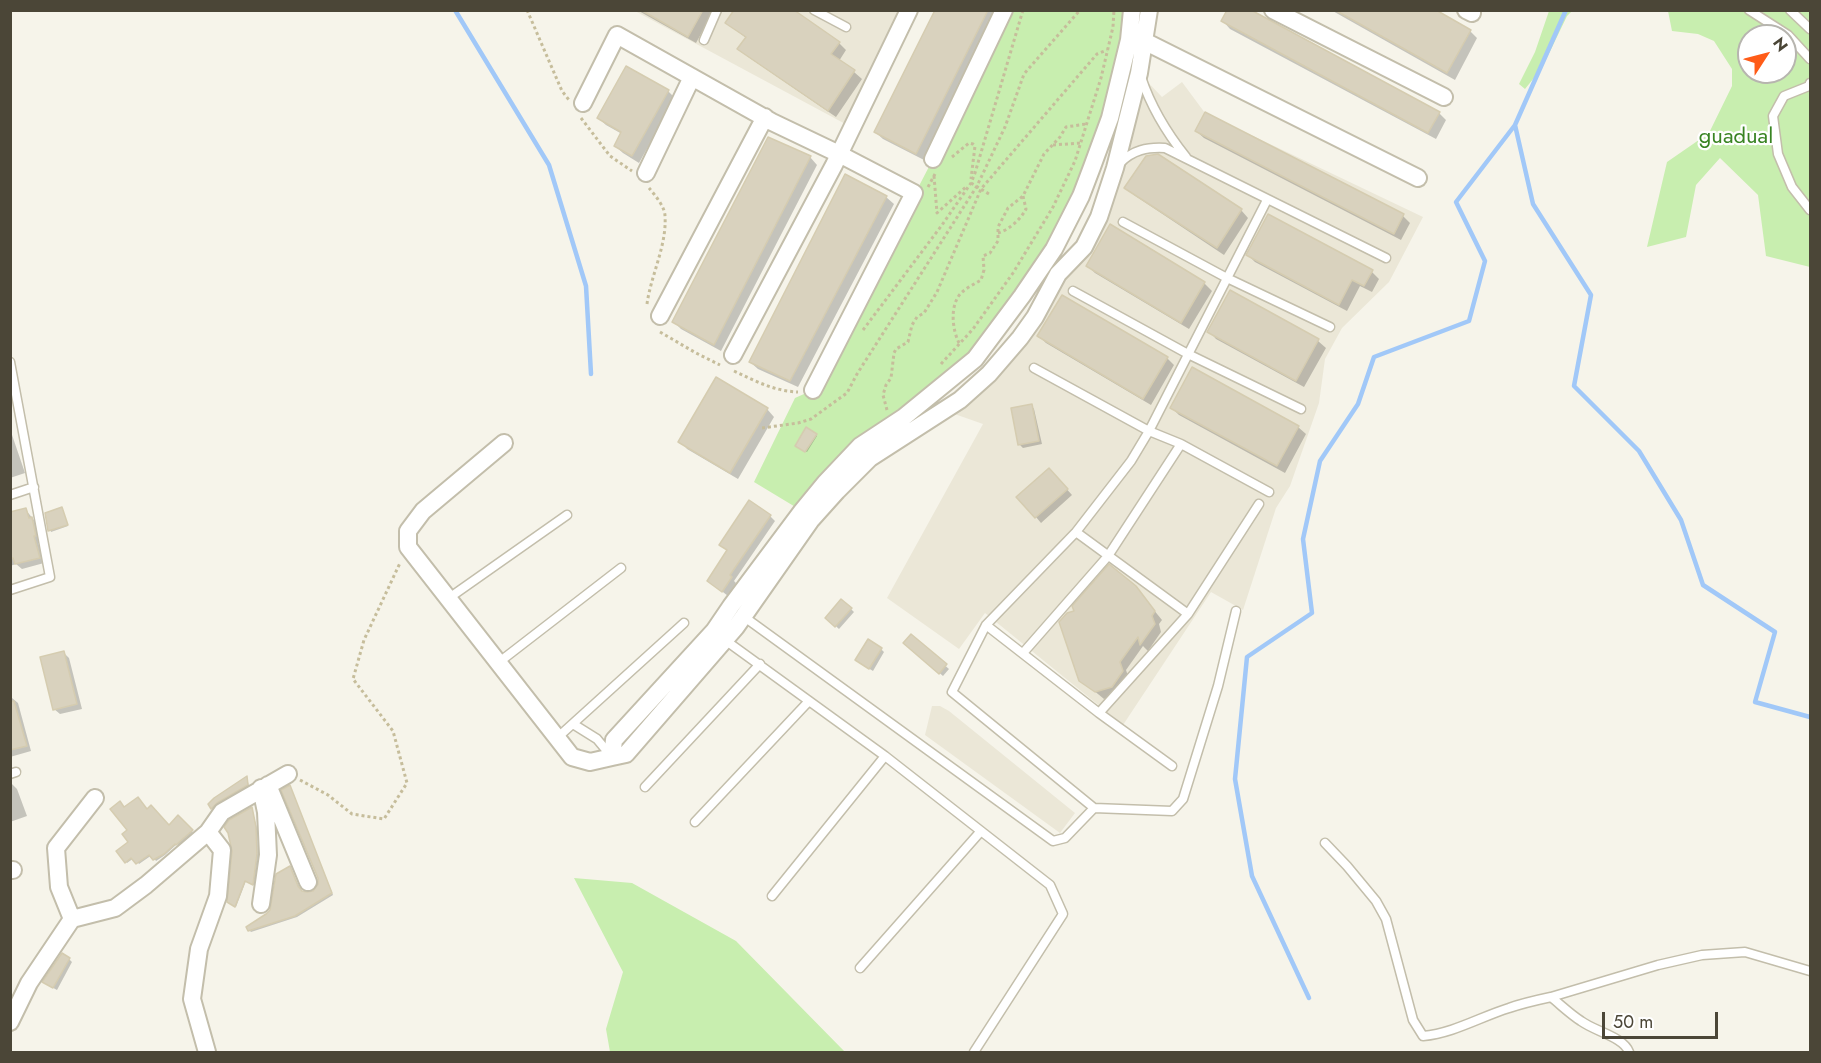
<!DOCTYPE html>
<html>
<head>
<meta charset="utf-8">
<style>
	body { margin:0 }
	#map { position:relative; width:1821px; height:1063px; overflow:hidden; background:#f6f4ea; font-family:Jost,sans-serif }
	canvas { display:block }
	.frame { position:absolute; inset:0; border:12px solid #4b4637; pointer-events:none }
	.north { position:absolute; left:1737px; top:24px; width:60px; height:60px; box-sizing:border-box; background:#fff; border:2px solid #b7b5af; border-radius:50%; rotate:54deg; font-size:16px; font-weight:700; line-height:24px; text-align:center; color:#4b4637 }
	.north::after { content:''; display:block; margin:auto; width:21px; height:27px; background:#ff5c18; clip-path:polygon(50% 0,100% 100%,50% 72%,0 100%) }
	.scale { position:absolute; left:1602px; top:1012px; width:116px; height:27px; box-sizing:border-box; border:3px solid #4b4637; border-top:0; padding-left:8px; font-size:18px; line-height:21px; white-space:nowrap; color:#4b4637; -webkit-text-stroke:4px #fff; paint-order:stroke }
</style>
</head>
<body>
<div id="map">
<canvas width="1821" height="1063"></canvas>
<div class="frame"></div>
<div class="north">N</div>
<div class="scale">50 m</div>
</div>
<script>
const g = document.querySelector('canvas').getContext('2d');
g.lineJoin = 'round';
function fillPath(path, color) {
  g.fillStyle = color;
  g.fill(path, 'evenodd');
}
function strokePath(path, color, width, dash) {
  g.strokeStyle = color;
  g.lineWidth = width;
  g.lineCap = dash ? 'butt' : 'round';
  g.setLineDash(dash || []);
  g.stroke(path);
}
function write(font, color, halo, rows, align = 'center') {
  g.font = font + ' Jost,sans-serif';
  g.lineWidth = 4.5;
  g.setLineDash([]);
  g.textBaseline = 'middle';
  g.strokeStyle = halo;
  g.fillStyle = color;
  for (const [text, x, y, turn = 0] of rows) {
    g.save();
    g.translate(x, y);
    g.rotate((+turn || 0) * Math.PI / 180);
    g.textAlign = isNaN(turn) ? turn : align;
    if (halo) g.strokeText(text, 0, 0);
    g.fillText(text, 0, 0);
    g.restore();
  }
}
const residential = new Path2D(`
	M635 11H909L851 127Z
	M1139 73 1162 97 1182 82 1205 113 1423 217 1389 282 1342 328 1325 359 1319 403 1290 486 1276 508 1243 610 1211 592 1123 725 985 613 959 649 887 598 983 424 946 411 960 400 1084 247Z
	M932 706H940L949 711 1075 813 1060 833 925 735Z`);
const green = new Path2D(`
	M1004 11H1132L1081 196 989 342 802 511 754 482 795 398 813 390 933 159Z
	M1549 11H1572L1567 16 1542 68 1525 89 1519 84 1535 52Z
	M1668 11H1810V267L1766 256 1758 195 1720 158 1696 185 1686 237 1647 247 1667 162 1709 133 1732 86V69L1714 41 1698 34 1672 31ZM1749 36H1785V72H1749Z
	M574 878 632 883 736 941 845 1052H610L606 1029 623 972Z`);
const shadow = new Path2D(`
	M637 10H714L696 43Z
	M937 10H999L924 160 883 139 875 132Z
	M1331 10H1433L1470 31 1477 38 1455 80Z
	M1223 21 1439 113 1446 120 1436 139 1230 29Z
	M727 23 839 43 846 50 839 61 854 72 862 79 836 117 747 56 739 49 746 38Z
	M668 91 675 98 639 163 623 153 615 146 622 134 606 125 598 118Z
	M1196 131 1403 216 1410 223 1401 240 1204 138Z
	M810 157 817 165 721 351 681 329 674 322Z
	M1126 188 1241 210 1248 218 1224 255 1134 195Z
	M886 197 894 204 798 387 758 369 750 362Z
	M1110 226 1204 283 1212 291 1189 329 1095 273 1088 266Z
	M1248 255 1372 272 1379 279 1372 292 1360 286 1347 311 1255 262Z
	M1230 292 1318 341 1326 348 1304 387 1216 339 1209 331Z
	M1039 336 1167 358 1174 365 1151 405 1046 343Z
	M1031 405 1034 409 1042 444 1023 448 1020 445Z
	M1172 408 1298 427 1306 434 1285 473 1179 415Z
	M767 409 774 417 738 479 687 449 680 441Z
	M10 429 25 473 10 478Z
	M816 435 817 436 807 452 798 447Z
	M1054 475 1072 495 1041 523 1036 517Z
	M26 510 37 524 40 541 38 542 44 563 22 569 16 564 10 566V514Z
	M63 510 68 526 51 532 46 514Z
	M770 516 775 521 734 581 736 583 728 596 709 581Z
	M1135 587 1162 620 1159 624 1161 632 1148 651 1143 646 1126 670 1129 679 1119 694 1104 699 1081 680Z
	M851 609 854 612 839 629 827 618Z
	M911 636 949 669 943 676 908 646Z
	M881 649 884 652 873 671 860 663Z
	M64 653 69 658 82 709 60 714 54 709Z
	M10 698H12L18 703 31 751 10 757Z
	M247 778 249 786 218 804 213 809 210 804Z
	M11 783 17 789 27 816 10 822Z
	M290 787 333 895 297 917 251 932 249 930 271 911 290 868 302 892 313 893 320 884 319 878Z
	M252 808 257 829 258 857 254 885 246 881 236 907 230 903Z
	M124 809 147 811 169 827 178 817 193 832 179 846 177 844 165 855 156 861 152 855 139 864 134 858 127 863 118 851 130 842V830Z
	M69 959 72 962 57 990 48 985Z`);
const stream = new Path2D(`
	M455 10 549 165 586 286 591 374
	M1566 10 1515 125 1533 204 1591 295 1574 386 1639 451 1681 520 1703 585 1775 632 1755 702 1810 717
	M1309 998 1252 876 1235 779 1247 657 1312 613 1303 539 1320 461 1358 404 1374 357 1469 321 1485 261 1456 202 1515 125`);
const building = new Path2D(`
	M641 10H703L688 37Z
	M734 10H794L840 42 831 54 855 70 828 111 737 49 746 37 725 23Z
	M935 10H988L916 154 874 132Z
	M1227 10H1251L1440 112 1428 133 1221 21Z
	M1335 10H1436L1471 30 1447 73Z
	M626 66 669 90 632 156 614 146 621 132 597 118Z
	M1205 112 1404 214 1394 234 1195 131Z
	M768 137 811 156 714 345 672 322Z
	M1158 154 1242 209 1217 248 1124 188 1146 156Z
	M845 174 887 196 790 381 749 362Z
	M1268 214 1373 270 1364 286 1352 280 1339 305 1246 255Z
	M1110 224 1205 282 1181 323 1086 266Z
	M1230 290 1319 339 1296 381 1207 332Z
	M1062 295 1168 357 1143 399 1037 336Z
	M1192 367 1299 426 1277 466 1170 408Z
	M716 377 768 408 730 473 678 442Z
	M1032 404 1039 441 1018 445 1011 408Z
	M806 427 817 434 805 452 795 446Z
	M1049 468 1068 489 1035 518 1016 497Z
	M749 500 771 515 730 575 732 577 722 592 707 581 727 550 719 545Z
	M62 507 68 525 48 531 45 513Z
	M26 508 29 518 32 517 36 536H34L40 558 15 564 13 558 10 559V512Z
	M1109 564 1136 586 1155 611 1152 616 1155 624 1140 645 1138 637 1120 662 1123 671 1112 687 1095 692 1079 681 1059 622 1067 613 1074 611 1072 606Z
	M841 599 852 608 835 627 825 618Z
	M911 634 947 664 939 674 903 643Z
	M868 639 882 648 869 669 855 660Z
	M64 651 77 704 53 710 40 657Z
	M14 701 27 746 10 750V702Z
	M247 776 248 785 217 803 211 809 208 804 214 798Z
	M290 785 332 893 295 916 248 931 246 927 266 914 270 910 276 874 290 866 298 886 302 891 307 892 313 891 318 884V878L281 790Z
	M138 797 147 809 151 805 169 825 178 815 193 830 176 845 175 844 164 854 153 860 149 855 136 864 131 858 125 863 116 851 128 842 122 834 127 830 110 809 120 801 124 807Z
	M252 807 256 827 257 854 253 885 245 881 235 907 227 902 232 851 228 833 224 827 229 820Z
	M62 953 70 958 53 988 42 982Z`);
const path = new Path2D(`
	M527 10 562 91 569 100
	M581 118 610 156 632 171
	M1053 145 1081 143
	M952 157 969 143 973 144 975 146 971 179
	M934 176 937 213 966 187
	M971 183 989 194
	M928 187 935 174
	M998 233C1009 230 1021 219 1026 209L1023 196
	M647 304C651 275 667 245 665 216 665 207 655 195 649 188
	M863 330 942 225 971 183 975 173 1023 10
	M660 332 696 353 720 365
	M959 343C953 331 950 310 958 297 963 289 973 285 981 280L984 270 983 256 990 253 998 241V227L1008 208 1023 196 1044 154 1060 137 1066 127 1086 124
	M941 364 973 329 1013 273 1053 207 1075 161 1101 78 1113 27 1114 10
	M734 371C755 381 774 391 798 392
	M887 410 883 395 886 385 891 378 894 353 896 349 908 342 912 325 917 317 924 313 937 292 981 189 1097 54 1107 50
	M762 428 798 423 811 419 847 393 857 374 977 186 1005 127 1024 74 1080 10
	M300 780 328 795 352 814 384 819 407 783 393 731 353 679 364 640 400 563`);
const lane = new Path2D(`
	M814 10 846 27
	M1749 10 1788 35 1810 59
	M1790 10 1810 29
	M704 40 717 10
	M1141 77C1151 107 1166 132 1186 157
	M1810 83 1809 86 1784 96 1773 116 1778 154 1792 187 1810 210
	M1120 163C1133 150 1147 147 1165 148L1386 258
	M1123 222 1227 278 1330 327
	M1073 291 1188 354 1301 409
	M10 362 50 577 10 590
	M1034 368 1149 431 1181 444 1269 492
	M10 495 34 487
	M1076 532 1188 614
	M449 598 567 515
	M743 616 1053 841 1065 838 1094 808 1172 811 1183 799 1218 686 1236 611
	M986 625 1099 713 1172 766
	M725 640 885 756 1050 885 1063 914 974 1052
	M1023 653 1108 556 1181 444
	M498 663 621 568
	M1099 713 1188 614 1259 504
	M573 724 597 739 611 756
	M557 738 684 623
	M10 774 16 772
	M645 787 760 664
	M1094 808 952 692 986 625 1076 532 1131 461 1149 431 1267 200
	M695 822 809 701
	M1325 843 1347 866 1376 901 1386 919 1413 1020 1423 1036C1454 1033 1480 1017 1509 1008 1523 1003 1537 1000 1551 997
	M772 896 885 756
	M860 968 981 831
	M1629 1052C1624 1037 1594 1031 1581 1021 1570 1014 1561 1005 1551 997L1658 965 1702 955 1745 952 1810 971`);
const street = new Path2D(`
	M1132 10 1129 40 1110 118 1092 167 1081 196 1054 249 1022 296 975 359 904 417 860 446 825 483 802 511 731 606 714 631 614 740 612 757 626 754 736 627 811 520 837 491 870 458 960 400 989 374 1020 338 1035 317 1058 274 1084 247 1099 217 1115 168 1139 73 1149 10
	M1273 10 1444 97
	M1466 10 1472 13
	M1144 41 1418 178
	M583 103 617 35 772 122 839 154 914 193 813 390
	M933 159 1004 10
	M646 173 692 77
	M660 316 765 117
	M733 355 834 165 909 10
	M504 443 423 511 408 531V547L572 757 590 762 612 757
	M268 785 308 882
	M10 870H13
	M261 904 268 855 266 812 261 788
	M72 919 59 887 56 848 95 798
	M10 1022 29 983 72 919 115 908 146 885 208 832 222 812 288 774
	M207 1052 192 999 199 949 218 896 222 850 208 832`);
const parkNames = [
	["guadual",1736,138]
];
fillPath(residential, '#ebe7d7');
fillPath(green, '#c8eeaf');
fillPath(shadow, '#0003');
strokePath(stream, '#a1c8f8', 4.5);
fillPath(building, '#d9d2be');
strokePath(building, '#d5ccb0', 1.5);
strokePath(lane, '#c3beab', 11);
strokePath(street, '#c3beab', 20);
strokePath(path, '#c6bd9b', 3, [3, 3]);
strokePath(lane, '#fff', 8);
strokePath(street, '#fff', 16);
write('22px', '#398423', '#fff', parkNames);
</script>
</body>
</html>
